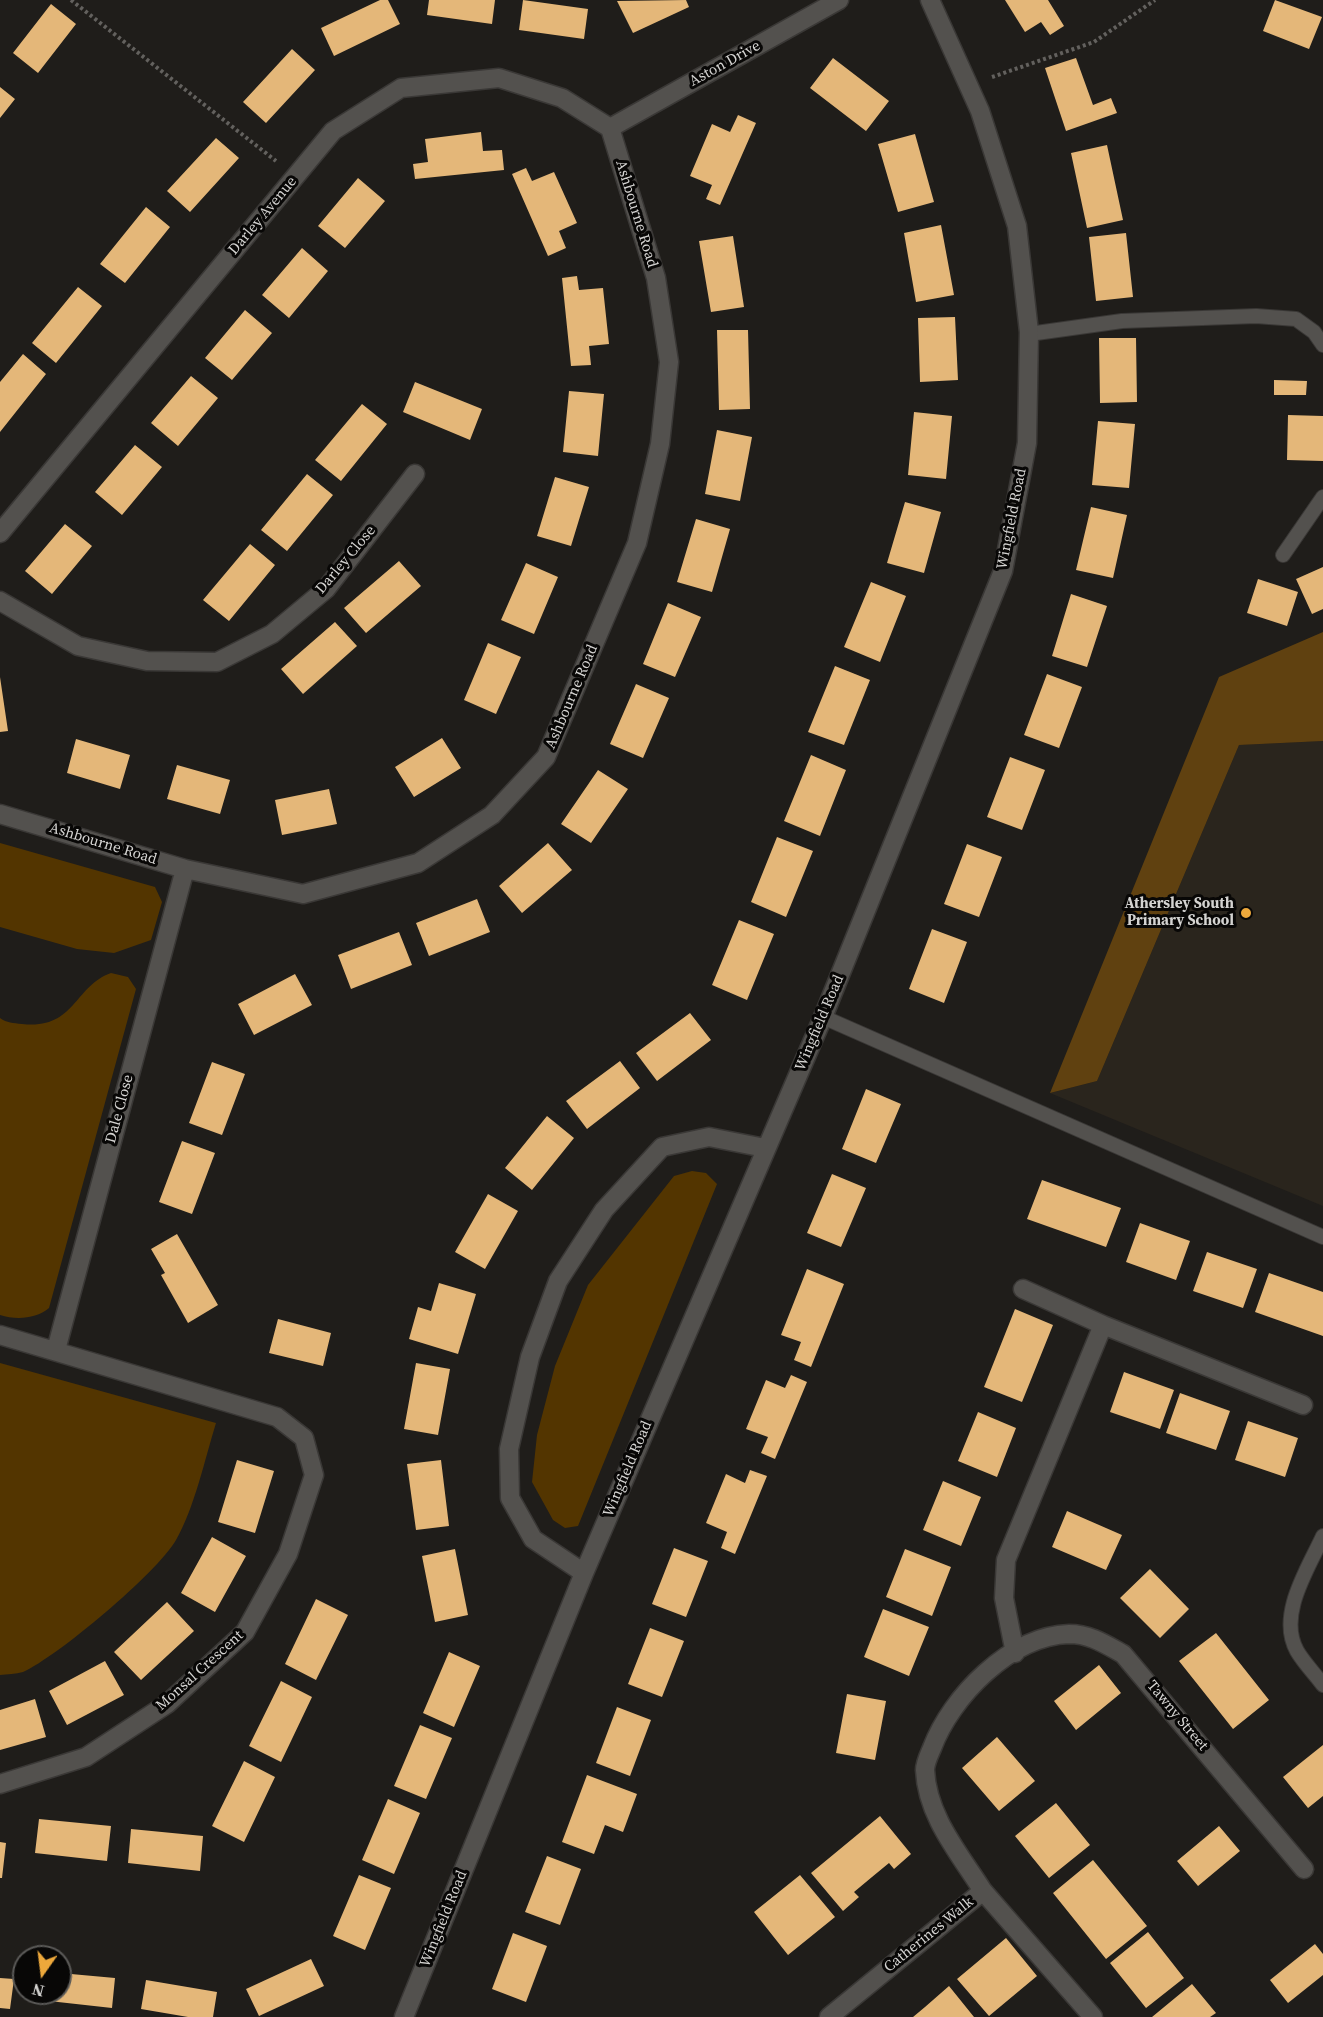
<!DOCTYPE html>
<html>
<head>
<meta charset="utf-8">
<style>
	body { margin:0 }
	#map { position:relative; width:1323px; height:2017px; overflow:hidden; background:#1f1d1a; font-family:"Source Serif 4",serif }
	canvas { display:block }
	.north { position:absolute; left:12px; top:1945px; width:60px; height:60px; box-sizing:border-box; background:#080706; border:2px solid #5a5957; border-radius:50%; rotate:194deg; font-size:16px; font-weight:700; line-height:24px; text-align:center; color:#d4d3d1 }
	.north::after { content:''; display:block; margin:auto; width:21px; height:27px; background:#eda83b; clip-path:polygon(50% 0,100% 100%,50% 72%,0 100%) }
</style>
</head>
<body>
<div id="map">
<canvas width="1323" height="2017"></canvas>
<div class="north">N</div>
</div>
<script>
const g = document.querySelector('canvas').getContext('2d');
g.lineJoin = 'round';
function fillPath(path, color) {
  g.fillStyle = color;
  g.fill(path, 'evenodd');
}
function strokePath(path, color, width, dash) {
  g.strokeStyle = color;
  g.lineWidth = width;
  g.lineCap = dash ? 'butt' : 'round';
  g.setLineDash(dash || []);
  g.stroke(path);
}
function write(font, color, halo, rows, align = 'center') {
  g.font = font + ' "Source Serif 4",serif';
  g.lineWidth = 6;
  g.setLineDash([]);
  g.textBaseline = 'middle';
  g.strokeStyle = halo;
  g.fillStyle = color;
  for (const [text, x, y, turn = 0] of rows) {
    g.save();
    g.translate(x, y);
    g.rotate((+turn || 0) * Math.PI / 180);
    g.textAlign = isNaN(turn) ? turn : align;
    if (halo) g.strokeText(text, 0, 0);
    g.fillText(text, 0, 0);
    g.restore();
  }
}
const built = new Path2D(`
	M1323 741V1206L1050 1093 1097 1081 1239 745Z`);
const green = new Path2D(`
	M0 843 155 887 162 902 151 940 114 953 77 949 0 927Z
	M111 973 128 977 136 989 49 1308C36 1319 16 1320 0 1315V1018C7 1023 13 1023 22 1024 75 1030 74 986 111 973Z
	M692 1171 706 1173 717 1184 578 1526 565 1528 553 1520 532 1482 537 1435 555 1366 588 1285 674 1176Z
	M0 1363 216 1423C205 1459 194 1509 176 1540 157 1573 57 1657 23 1672 16 1674 7 1674 0 1675Z`);
const forest = new Path2D(`
	M1323 632V741L1239 745 1097 1081 1050 1093 1219 677Z`);
const building = new Path2D(`
	M380 0H388L400 24 334 56 321 28Z
	M429 0H495L492 24 427 15Z
	M523 0 588 9 584 39 519 30Z
	M686 0 689 7 633 33 617 1Z
	M1005 0H1048L1064 26 1050 35 1041 22 1025 32Z
	M1275 0 1322 17 1309 49 1263 31Z
	M51 4 76 24 38 73 13 53Z
	M292 49 315 70 266 123 243 102Z
	M833 58 889 101 866 131 810 88Z
	M1076 58 1093 105 1111 98 1117 113 1066 131 1045 68Z
	M0 87 15 99 0 118Z
	M738 115 756 123 720 205 706 199 712 185 690 176 712 124 730 132Z
	M481 132 483 151 502 150 504 170 415 179 413 164 428 162 425 139Z
	M915 134 934 202 898 212 878 144Z
	M216 138 239 158 190 212 167 191Z
	M1107 145 1123 220 1087 228 1071 153Z
	M526 168 532 181 554 172 577 223 559 231 566 248 548 256 512 174Z
	M358 178 385 201 345 248 318 226Z
	M146 207 170 227 125 283 100 264Z
	M941 225 954 295 916 302 904 233Z
	M1126 233 1133 297 1096 301 1089 237Z
	M733 236 744 307 711 312 699 241Z
	M302 248 328 271 289 318 262 295Z
	M577 276 579 290 603 288 609 344 589 346 591 365 571 366 562 278Z
	M78 287 102 306 56 363 32 343Z
	M245 310 272 333 232 380 205 358Z
	M955 317 958 380 920 382 918 318Z
	M717 330H748L750 409 719 410Z
	M1099 338H1136L1137 402 1100 403Z
	M23 354 46 374 0 432V382Z
	M191 376 218 398 178 446 151 423Z
	M1274 380 1307 381 1306 395H1274Z
	M415 382 482 409 470 440 403 412Z
	M569 391 604 394 598 456 563 452Z
	M362 404 387 424 341 481 315 460Z
	M914 412 952 416 946 479 908 475Z
	M1288 415 1323 416V461L1287 460Z
	M1098 421 1135 424 1129 488 1092 485Z
	M717 430 752 437 740 501 705 494Z
	M135 445 162 467 122 515 95 492Z
	M307 474 333 495 287 551 261 530Z
	M555 477 589 487 571 546 537 536Z
	M905 502 941 512 924 573 887 563Z
	M1091 507 1127 515 1113 578 1076 570Z
	M696 519 730 529 712 592 677 582Z
	M65 524 92 546 52 594 25 571Z
	M250 544 275 565 229 621 203 600Z
	M399 561 421 586 366 633 344 608Z
	M526 563 558 577 534 634 501 620Z
	M1323 567V609L1312 614 1296 579Z
	M1258 579 1298 592 1287 626 1247 613Z
	M871 582 906 596 880 662 844 647Z
	M1071 594 1107 606 1087 667 1052 656Z
	M668 603 701 617 675 677 643 664Z
	M335 622 357 646 303 694 281 669Z
	M488 643 521 657 496 714 464 700Z
	M835 666 870 680 844 745 808 732Z
	M1047 674 1082 687 1059 748 1024 735Z
	M0 677 8 731 0 732Z
	M636 684 669 698 643 758 610 744Z
	M442 738 461 768 414 797 395 767Z
	M76 739 130 755 120 789 67 773Z
	M811 755 846 770 820 836 784 821Z
	M1010 757 1045 770 1022 830 987 817Z
	M177 765 230 780 220 814 167 799Z
	M598 770 628 789 591 843 561 824Z
	M329 789 337 824 282 835 275 800Z
	M777 837 813 851 786 917 751 902Z
	M548 843 572 870 522 913 499 886Z
	M967 844 1002 857 979 917 944 904Z
	M477 899 490 932 429 956 416 923Z
	M739 920 774 934 747 1000 712 985Z
	M932 929 967 942 944 1003 909 989Z
	M399 932 412 965 351 989 338 955Z
	M295 974 312 1005 254 1035 238 1004Z
	M690 1013 711 1040 657 1081 636 1053Z
	M620 1061 640 1088 587 1129 566 1101Z
	M212 1062 245 1074 222 1135 189 1123Z
	M866 1089 901 1104 876 1163 842 1149Z
	M547 1116 574 1138 532 1190 505 1168Z
	M182 1141 215 1153 192 1214 159 1202Z
	M832 1174 866 1188 841 1247 807 1233Z
	M1042 1180 1121 1208 1106 1247 1027 1219Z
	M488 1194 518 1211 485 1269 455 1252Z
	M1140 1223 1190 1241 1176 1280 1126 1262Z
	M177 1234 218 1305 188 1323 161 1275 165 1273 151 1249Z
	M1207 1252 1257 1269 1243 1308 1193 1291Z
	M807 1269 844 1284 811 1367 794 1360 801 1342 781 1335Z
	M1269 1273 1323 1292V1336L1255 1312Z
	M439 1283 476 1294 458 1354 409 1339 418 1307 431 1311Z
	M1015 1309 1053 1325 1022 1402 984 1387Z
	M278 1319 331 1333 323 1366 269 1353Z
	M416 1363 450 1369 438 1435 404 1429Z
	M1124 1372 1174 1390 1160 1429 1110 1412Z
	M791 1375 807 1382 775 1459 761 1453 768 1437 746 1429 766 1380 785 1388Z
	M1180 1393 1230 1411 1216 1450 1166 1433Z
	M978 1412 1016 1428 997 1477 958 1461Z
	M1248 1421 1298 1438 1285 1477 1235 1460Z
	M237 1460 274 1471 255 1533 218 1522Z
	M441 1460 449 1526 416 1530 407 1464Z
	M750 1470 767 1476 735 1554 721 1548 727 1532 706 1523 726 1474 745 1483Z
	M943 1481 981 1497 961 1546 923 1530Z
	M1067 1511 1122 1535 1106 1570 1052 1547Z
	M212 1537 246 1556 215 1612 181 1593Z
	M674 1548 708 1561 686 1617 652 1604Z
	M455 1549 468 1615 435 1622 422 1556Z
	M905 1549 951 1567 932 1616 886 1597Z
	M1150 1569 1189 1609 1160 1638 1120 1598Z
	M316 1599 348 1615 316 1680 285 1664Z
	M167 1602 194 1631 141 1680 114 1652Z
	M883 1609 929 1627 909 1676 864 1657Z
	M650 1628 684 1641 662 1697 628 1684Z
	M1216 1633 1269 1700 1233 1729 1179 1661Z
	M449 1652 480 1666 454 1727 423 1713Z
	M105 1661 124 1695 67 1725 49 1691Z
	M1099 1665 1121 1693 1076 1730 1054 1701Z
	M281 1681 312 1697 281 1762 249 1746Z
	M847 1694 886 1701 875 1760 836 1753Z
	M35 1699 46 1737 0 1750V1710Z
	M617 1707 651 1720 630 1776 596 1763Z
	M420 1725 452 1738 426 1799 394 1786Z
	M997 1737 1035 1781 999 1811 962 1768Z
	M1323 1745V1796L1308 1808 1283 1777Z
	M244 1761 275 1777 244 1842 212 1826Z
	M587 1775 637 1794 623 1832 605 1825 594 1854 562 1842Z
	M388 1799 420 1813 394 1874 362 1860Z
	M1056 1803 1090 1845 1049 1878 1015 1836Z
	M880 1816 911 1854 894 1869 889 1863 872 1877 854 1892 859 1897 843 1911 811 1873Z
	M39 1819 111 1826 107 1861 35 1853Z
	M1219 1826 1240 1851 1198 1886 1177 1861Z
	M131 1829 203 1836 200 1871 128 1863Z
	M0 1842 6 1843 2 1878H0Z
	M547 1856 581 1869 560 1925 525 1912Z
	M1093 1860 1147 1926 1106 1959 1053 1893Z
	M359 1875 391 1888 365 1950 333 1936Z
	M800 1875 835 1917 788 1955 754 1912Z
	M1148 1932 1184 1978 1146 2008 1110 1963Z
	M513 1933 547 1946 526 2002 492 1989Z
	M1006 1938 1037 1976 989 2016 957 1979Z
	M1315 1944 1323 1954V1975L1288 2003 1270 1980Z
	M311 1959 324 1986 259 2016 246 1989Z
	M60 1973 115 1978 112 2008 40 2000 41 1993H60Z
	M0 1978 14 1979 10 2009 0 2008Z
	M146 1980 217 1992 213 2017H188L141 2009Z
	M1192 1984 1216 2013 1210 2017H1152Z
	M949 1986 974 2017H913L925 2007Z`);
const path = new Path2D(`
	M71 0 276 161
	M992 77 1094 42 1155 0`);
const lane = new Path2D(`
	M1029 334 1122 321 1256 316 1296 319 1314 332 1323 345
	M1283 555 1323 497
	M823 1017 1323 1237
	M1323 1536C1308 1569 1277 1615 1297 1651 1304 1663 1315 1674 1323 1685`);
const street = new Path2D(`
	M610 128 839 0
	M0 533 333 131 401 88 499 78 562 98 610 128
	M0 601 78 646 147 661 217 662 272 634 326 589 415 474
	M0 814 185 869 303 894 418 863 492 815 546 757 637 543 660 444 669 362 656 278 610 128
	M1023 1289 1103 1325 1303 1405
	M0 1335 277 1417 304 1438 314 1475 288 1554 245 1632 167 1704 86 1757 0 1784
	M56 1350 185 869
	M584 1573 533 1539 510 1498 509 1449 530 1357 558 1281 604 1210 662 1147 709 1137 765 1148
	M1015 1653 1004 1598 1006 1560 1103 1325
	M983 1891C959 1853 927 1816 925 1770 925 1763 929 1755 932 1748 951 1697 1010 1636 1069 1634 1090 1634 1105 1644 1123 1654L1304 1869
	M404 2017 584 1573 823 1017 1003 571 1027 443 1029 332 1017 226 980 111 930 0
	M829 2017 983 1891 1093 2017`);
const markers = [
	[1246,913,6,"#eda83b"]
];
const streetNames = [
	["Aston Drive",725,64,-29],
	["Ashbourne Road",636,214,73],
	["Darley Avenue",263,216,-50],
	["Wingfield Road",1012,519,-79],
	["Darley Close",346,560,-50],
	["Ashbourne Road",572,697,-67],
	["Ashbourne Road",103,844,17],
	["Wingfield Road",820,1023,-67],
	["Dale Close",120,1109,-75],
	["Wingfield Road",628,1469,-67],
	["Monsal Crescent",200,1671,-42],
	["Tawny Street",1177,1716,50],
	["Wingfield Road",444,1919,-68],
	["Catherines Walk",929,1935,-39]
];
const poiNames = [
	["Athersley South",1234,904],
	["Primary School",1234,921]
];
fillPath(built, '#2a251d');
fillPath(green, '#533500');
fillPath(forest, '#604110');
fillPath(building, '#e4b779');
strokePath(lane, '#3a3836', 16);
strokePath(street, '#3a3836', 21);
strokePath(path, '#63615e', 4, [3, 3]);
strokePath(lane, '#53514e', 14);
strokePath(street, '#53514e', 18);
for (const [x, y, r, color] of markers) {
  const dot = new Path2D();
  dot.arc(x, y, r, 0, 2 * Math.PI);
  g.fillStyle = color;
  g.fill(dot);
  strokePath(dot, '#080706', 2);
}
write('15px', '#d4d3d1', '#080706', streetNames);
write('bold 15px', '#d4d3d1', '#080706', poiNames, 'right');
</script>
</body>
</html>
